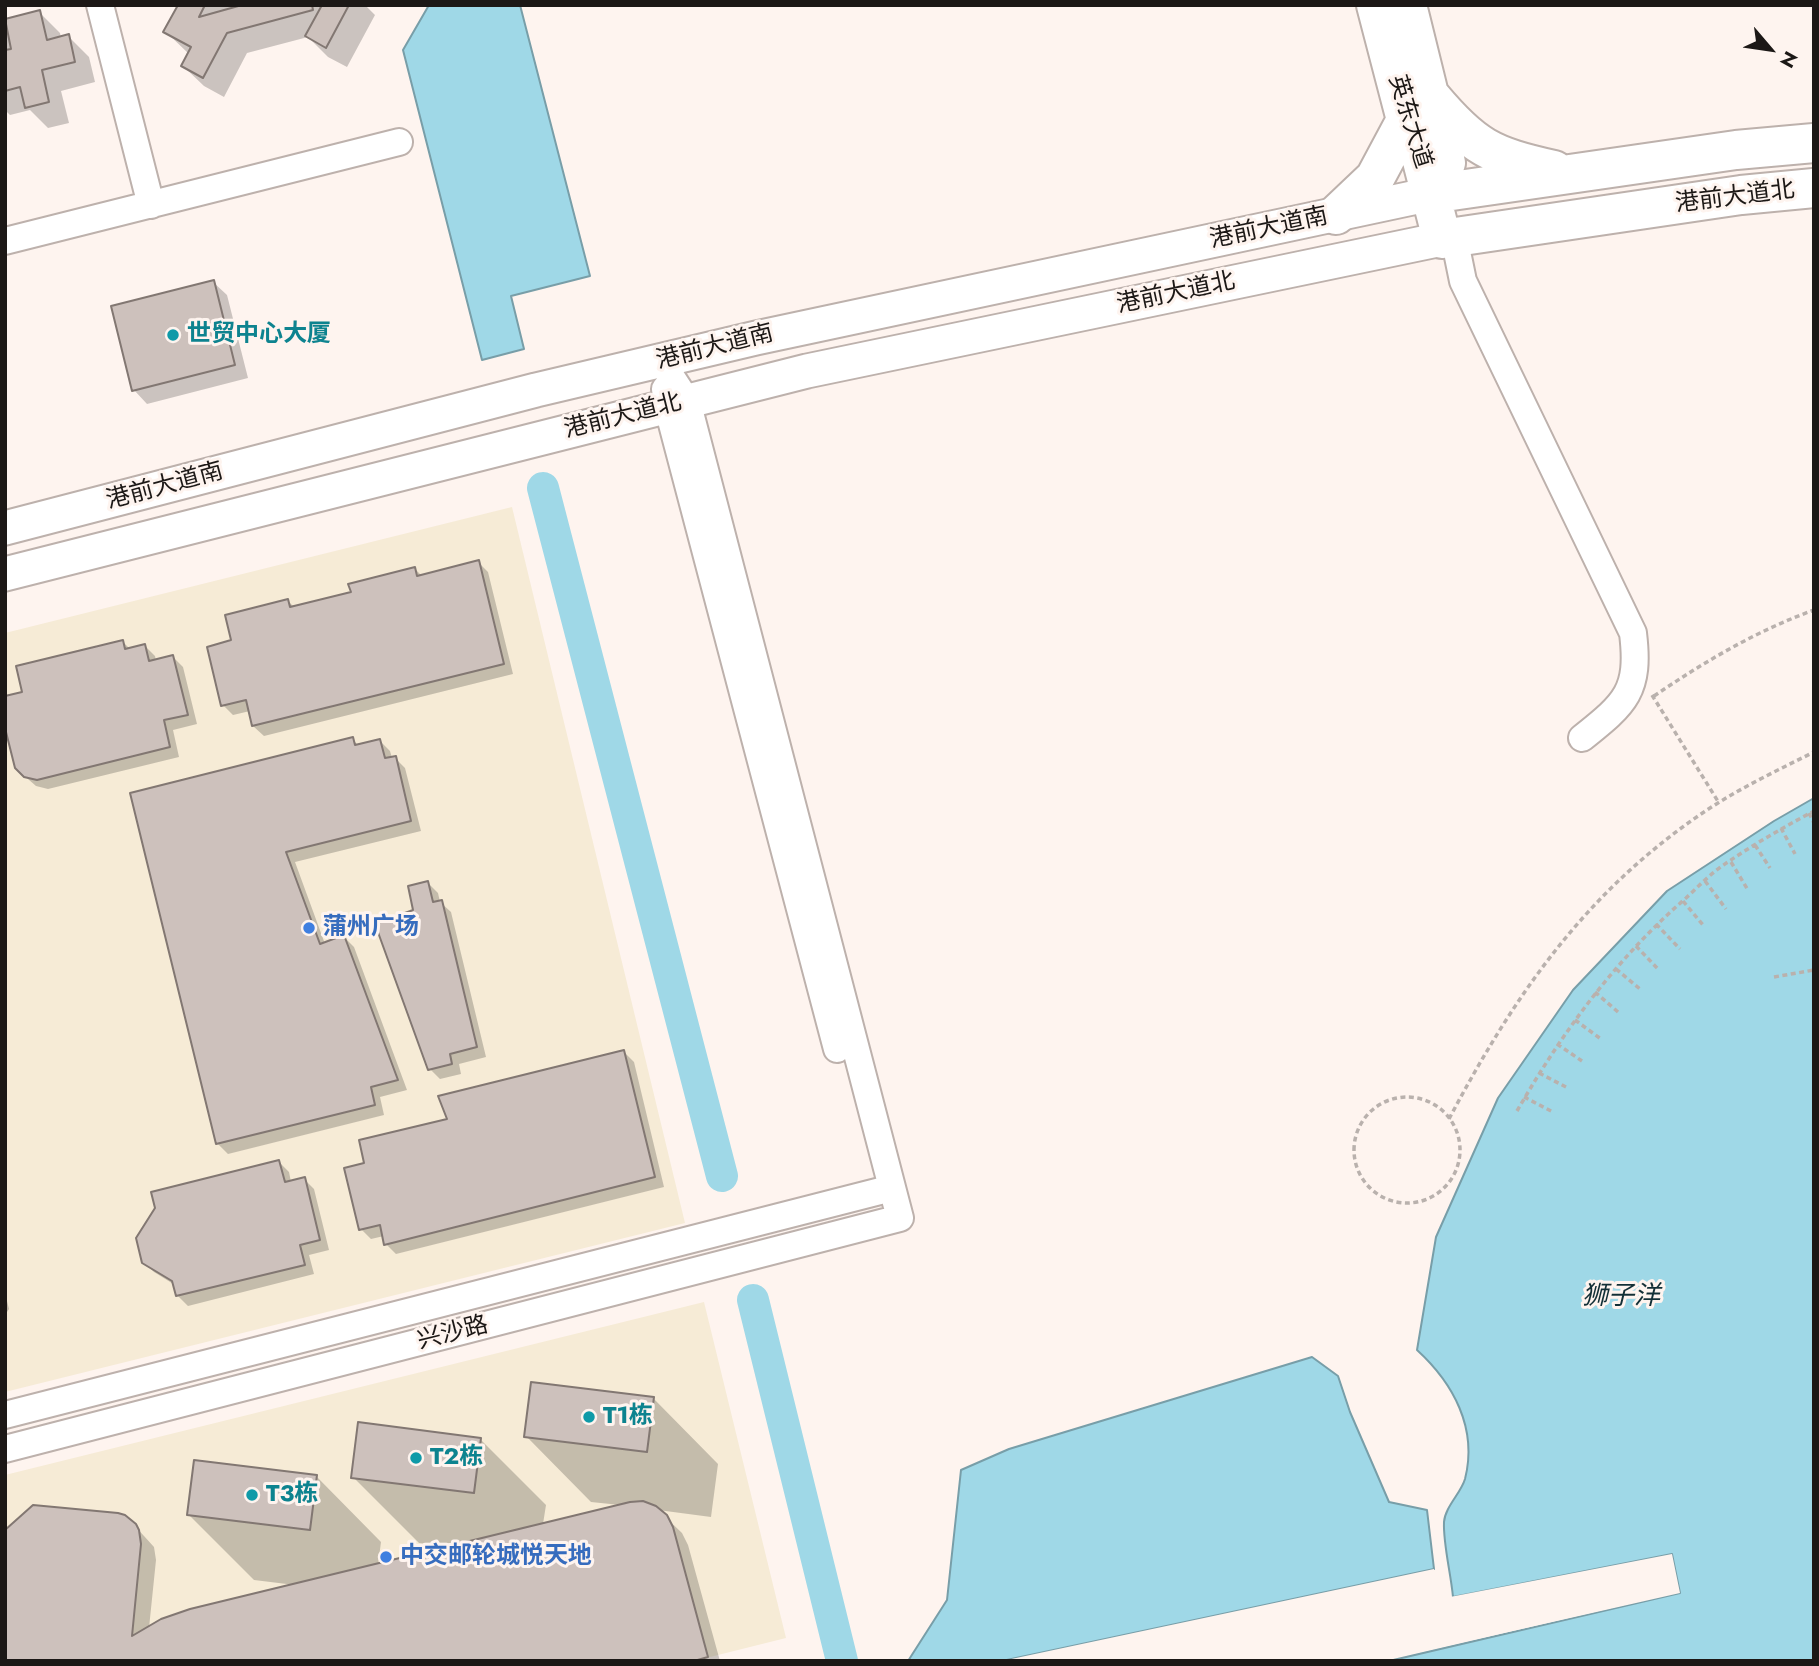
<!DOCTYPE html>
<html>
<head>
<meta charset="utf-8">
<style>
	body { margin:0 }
	#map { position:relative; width:1819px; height:1666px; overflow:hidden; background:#fef4ef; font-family:Jost,sans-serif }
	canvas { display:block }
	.frame { position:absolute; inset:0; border:7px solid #1c1816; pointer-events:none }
	.north { position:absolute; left:1735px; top:14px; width:70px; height:70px; -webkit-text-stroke:5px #fef4ef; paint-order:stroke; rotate:119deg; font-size:19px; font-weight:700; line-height:28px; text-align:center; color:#1c1816 }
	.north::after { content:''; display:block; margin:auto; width:24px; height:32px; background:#1c1816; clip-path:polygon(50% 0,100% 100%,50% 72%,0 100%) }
</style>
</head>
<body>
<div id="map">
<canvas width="1819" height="1666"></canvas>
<div class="frame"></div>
<div class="north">N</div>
</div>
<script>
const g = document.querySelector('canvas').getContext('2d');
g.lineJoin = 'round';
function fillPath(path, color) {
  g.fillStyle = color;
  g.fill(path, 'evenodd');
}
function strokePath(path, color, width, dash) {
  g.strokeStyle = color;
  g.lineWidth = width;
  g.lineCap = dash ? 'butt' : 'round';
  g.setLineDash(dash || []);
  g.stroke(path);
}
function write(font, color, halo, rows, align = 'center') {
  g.font = font + ' Jost,"Noto Sans SC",sans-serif';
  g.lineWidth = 6;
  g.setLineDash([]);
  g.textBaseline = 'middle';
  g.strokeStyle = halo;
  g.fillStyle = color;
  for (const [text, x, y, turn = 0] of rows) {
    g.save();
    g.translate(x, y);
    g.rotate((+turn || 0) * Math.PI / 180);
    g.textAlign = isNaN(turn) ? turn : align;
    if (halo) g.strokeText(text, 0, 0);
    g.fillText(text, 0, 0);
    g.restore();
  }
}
const commercial = new Path2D(`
	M512 507 685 1223 5 1392V633Z
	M704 1302 786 1638 694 1661H5V1475Z`);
const water = new Path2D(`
	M429 5H520L590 276 511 296 524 349 482 360 403 50Z
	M1814 798V1661H1389L1680 1593 1672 1554 1453 1597C1451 1574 1443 1544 1444 1522 1445 1507 1461 1493 1465 1479 1478 1428 1453 1383 1417 1350L1436 1237 1498 1098 1573 990 1667 891 1774 821Z
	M1312 1357 1338 1376 1350 1412 1389 1502 1427 1510 1434 1569 1002 1661H908L947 1600 961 1470 1009 1449Z`);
const pier = new Path2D(`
	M1672 1554 1680 1593 1385 1660 1676 1591 1669 1558 1454 1600 1450 1597Z
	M1434 1569V1573L1018 1661H1002Z`);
const shadow = new Path2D(`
	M180 5H228L233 10 249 5H365L375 15 347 67 328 57 308 37 247 53 224 97 204 86 183 66 189 54 165 31Z
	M39 12 60 33 61 38 68 36 89 57 95 82 61 91 69 123 48 128 30 110 10 115 5 110V29Z
	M213 282 227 295 248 378 147 404 134 390Z
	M478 562 488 572 513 674 264 736 253 726 250 711 233 715 223 705 233 642 288 601 295 608 353 594 415 569 422 576Z
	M123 642 130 649 145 646 155 656 156 661 173 657 183 667 197 724 173 730 179 757 48 789 36 786 20 772 24 693Z
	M352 739 359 746 380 741 390 751 392 758H395L405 768 421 831 295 862 325 944 344 937 354 947 407 1090 380 1097 384 1115 228 1154 217 1143 133 794Z
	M428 883 438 893 440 902 451 912 486 1057 459 1064 461 1074 440 1079 430 1069 415 911Z
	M624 1052 634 1062 664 1187 396 1254 386 1244 384 1236 371 1239 361 1229 366 1164 449 1120Z
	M279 1162 289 1172 291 1182 304 1179 314 1189 329 1250 309 1255 314 1274 188 1306 178 1296 175 1285 154 1272 144 1262Z
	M5 1293 9 1309 5 1315Z
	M653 1398 718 1464 711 1517 658 1510 682 1533 688 1545 720 1661H5L134 1525 154 1547 156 1560 149 1628 295 1585 254 1580 189 1515 316 1476 381 1542 378 1565 451 1547 419 1543 353 1477 480 1439 546 1505 543 1524 620 1505 591 1502 526 1436Z`);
const river = new Path2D(`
	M543 488 722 1176
	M753 1300 842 1661`);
const building = new Path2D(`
	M178 5H205L199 17 242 5H312L313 10 227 33 203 78 181 66 191 47 163 32Z
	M322 5H349L326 48 305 36Z
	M40 10 47 40 69 34 75 62 42 70 49 102 25 108 20 87 5 91V50L11 49 5 19Z
	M214 280 235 365 132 391 111 306Z
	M479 560 504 664 252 726 246 700 221 706 207 647 231 640 225 615 288 599 290 607 351 592 348 584 415 567 417 576Z
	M123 640 125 649 145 644 149 661 173 655 188 715 164 720 170 747 37 780 24 777 15 768 5 728V696L22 692 16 666Z
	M353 737 355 745 380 739 385 758 396 756 411 821 286 852 320 944 344 935 398 1080 371 1087 375 1105 216 1144 130 793Z
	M428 881 433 902 442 900 477 1047 450 1054 452 1064 428 1070 375 924 413 910 408 886Z
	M624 1050 655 1177 384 1245 380 1225 359 1230 344 1168 364 1163 359 1140 447 1119 438 1096Z
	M279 1160 285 1182 305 1177 320 1240 300 1245 305 1265 176 1296 172 1281 142 1263 136 1238 155 1208 151 1192Z
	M531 1382 654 1397 647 1452 524 1437Z
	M358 1422 481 1438 474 1493 351 1478Z
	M194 1460 317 1475 310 1530 187 1515Z
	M643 1501 656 1506 667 1515 673 1527 708 1657 694 1661H5V1530L33 1505 118 1513 125 1515 136 1524 139 1530 141 1544 132 1636 161 1619 190 1609 630 1502Z`);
const path = new Path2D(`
	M1652 695 1719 803
	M1654 696C1704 662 1756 631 1814 610
	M1809 813 1814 823
	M1781 828 1795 854
	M1755 845 1770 868
	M1731 862 1748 890
	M1705 881 1726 909
	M1683 901 1703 925
	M1656 924 1680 949
	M1636 946 1658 969
	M1616 969 1640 989
	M1774 977 1814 970
	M1595 992 1618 1012
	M1575 1020 1601 1039
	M1557 1044 1582 1061
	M1539 1073 1566 1087
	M1524 1097 1553 1112
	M1354 1150a53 53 0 1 1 106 0a53 53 0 1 1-106 0Z
	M1517 1111C1563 1031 1616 959 1686 898 1698 887 1709 875 1722 866 1751 846 1782 828 1814 811
	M1449 1119C1514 996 1584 894 1701 814 1736 790 1776 771 1814 752`);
const minor = new Path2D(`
	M100 5 151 205
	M1454 237 1463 281 1633 633C1640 691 1626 703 1582 738
	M5 241 399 142
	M665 389 667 405 837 1049
	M5 1415 892 1188
	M5 1449 900 1218 687 401 661 361`);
const major = new Path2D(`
	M5 528 536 390 756 338 1431 194
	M5 574 807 371 1442 239`);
const highway = new Path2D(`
	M1376 5 1406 120 1420 153 1442 239 1741 195 1814 188
	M1407 5 1446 163
	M1432 98C1473 147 1491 156 1554 170
	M1431 194 1736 150 1814 143
	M1336 215 1375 178 1406 120`);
const markers = [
	[173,335,7,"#0f9aa8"],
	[309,928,7,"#3f7fe0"],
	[589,1417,7,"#0f9aa8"],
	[416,1458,7,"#0f9aa8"],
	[252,1495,7,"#0f9aa8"],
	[386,1557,7,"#3f7fe0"]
];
const streetNames = [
	["英东大道",1409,122,73],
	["港前大道北",1735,198,-7],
	["港前大道南",1269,229,-12],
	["港前大道北",1176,294,-12],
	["港前大道南",715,348,-14],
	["港前大道北",623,417,-14],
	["港前大道南",165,487,-15],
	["兴沙路",453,1334,-14]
];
const cultureNames = [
	["世贸中心大厦",187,335],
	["T1栋",603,1417],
	["T2栋",430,1458],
	["T3栋",266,1495]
];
const shopNames = [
	["蒲州广场",323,928],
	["中交邮轮城悦天地",400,1557]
];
const waterNames = [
	["狮子洋",1621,1298]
];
fillPath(commercial, '#f6ebd6');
fillPath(water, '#9fd8e7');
strokePath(water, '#789ea8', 2);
fillPath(pier, '#fef4ef');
fillPath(shadow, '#0003');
strokePath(river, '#9fd8e7', 32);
fillPath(building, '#cdc1bc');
strokePath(building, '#827772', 2);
strokePath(minor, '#bdb1ac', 30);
strokePath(major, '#bdb1ac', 37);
strokePath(highway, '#bdb1ac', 42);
strokePath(path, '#b9b1ad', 3.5, [5, 3.5]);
strokePath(minor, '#fff', 26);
strokePath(major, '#fff', 33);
strokePath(highway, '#fff', 38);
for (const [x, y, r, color] of markers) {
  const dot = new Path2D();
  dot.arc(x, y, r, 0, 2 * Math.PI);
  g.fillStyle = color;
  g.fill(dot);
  strokePath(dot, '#fef4ef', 2.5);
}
write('24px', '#1c1816', '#fef4ef', streetNames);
write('bold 24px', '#0d838f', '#fef4ef', cultureNames, 'left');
write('bold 24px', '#366cbe', '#fef4ef', shopNames, 'left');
write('italic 26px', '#122f36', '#fef4ef', waterNames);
</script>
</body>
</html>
